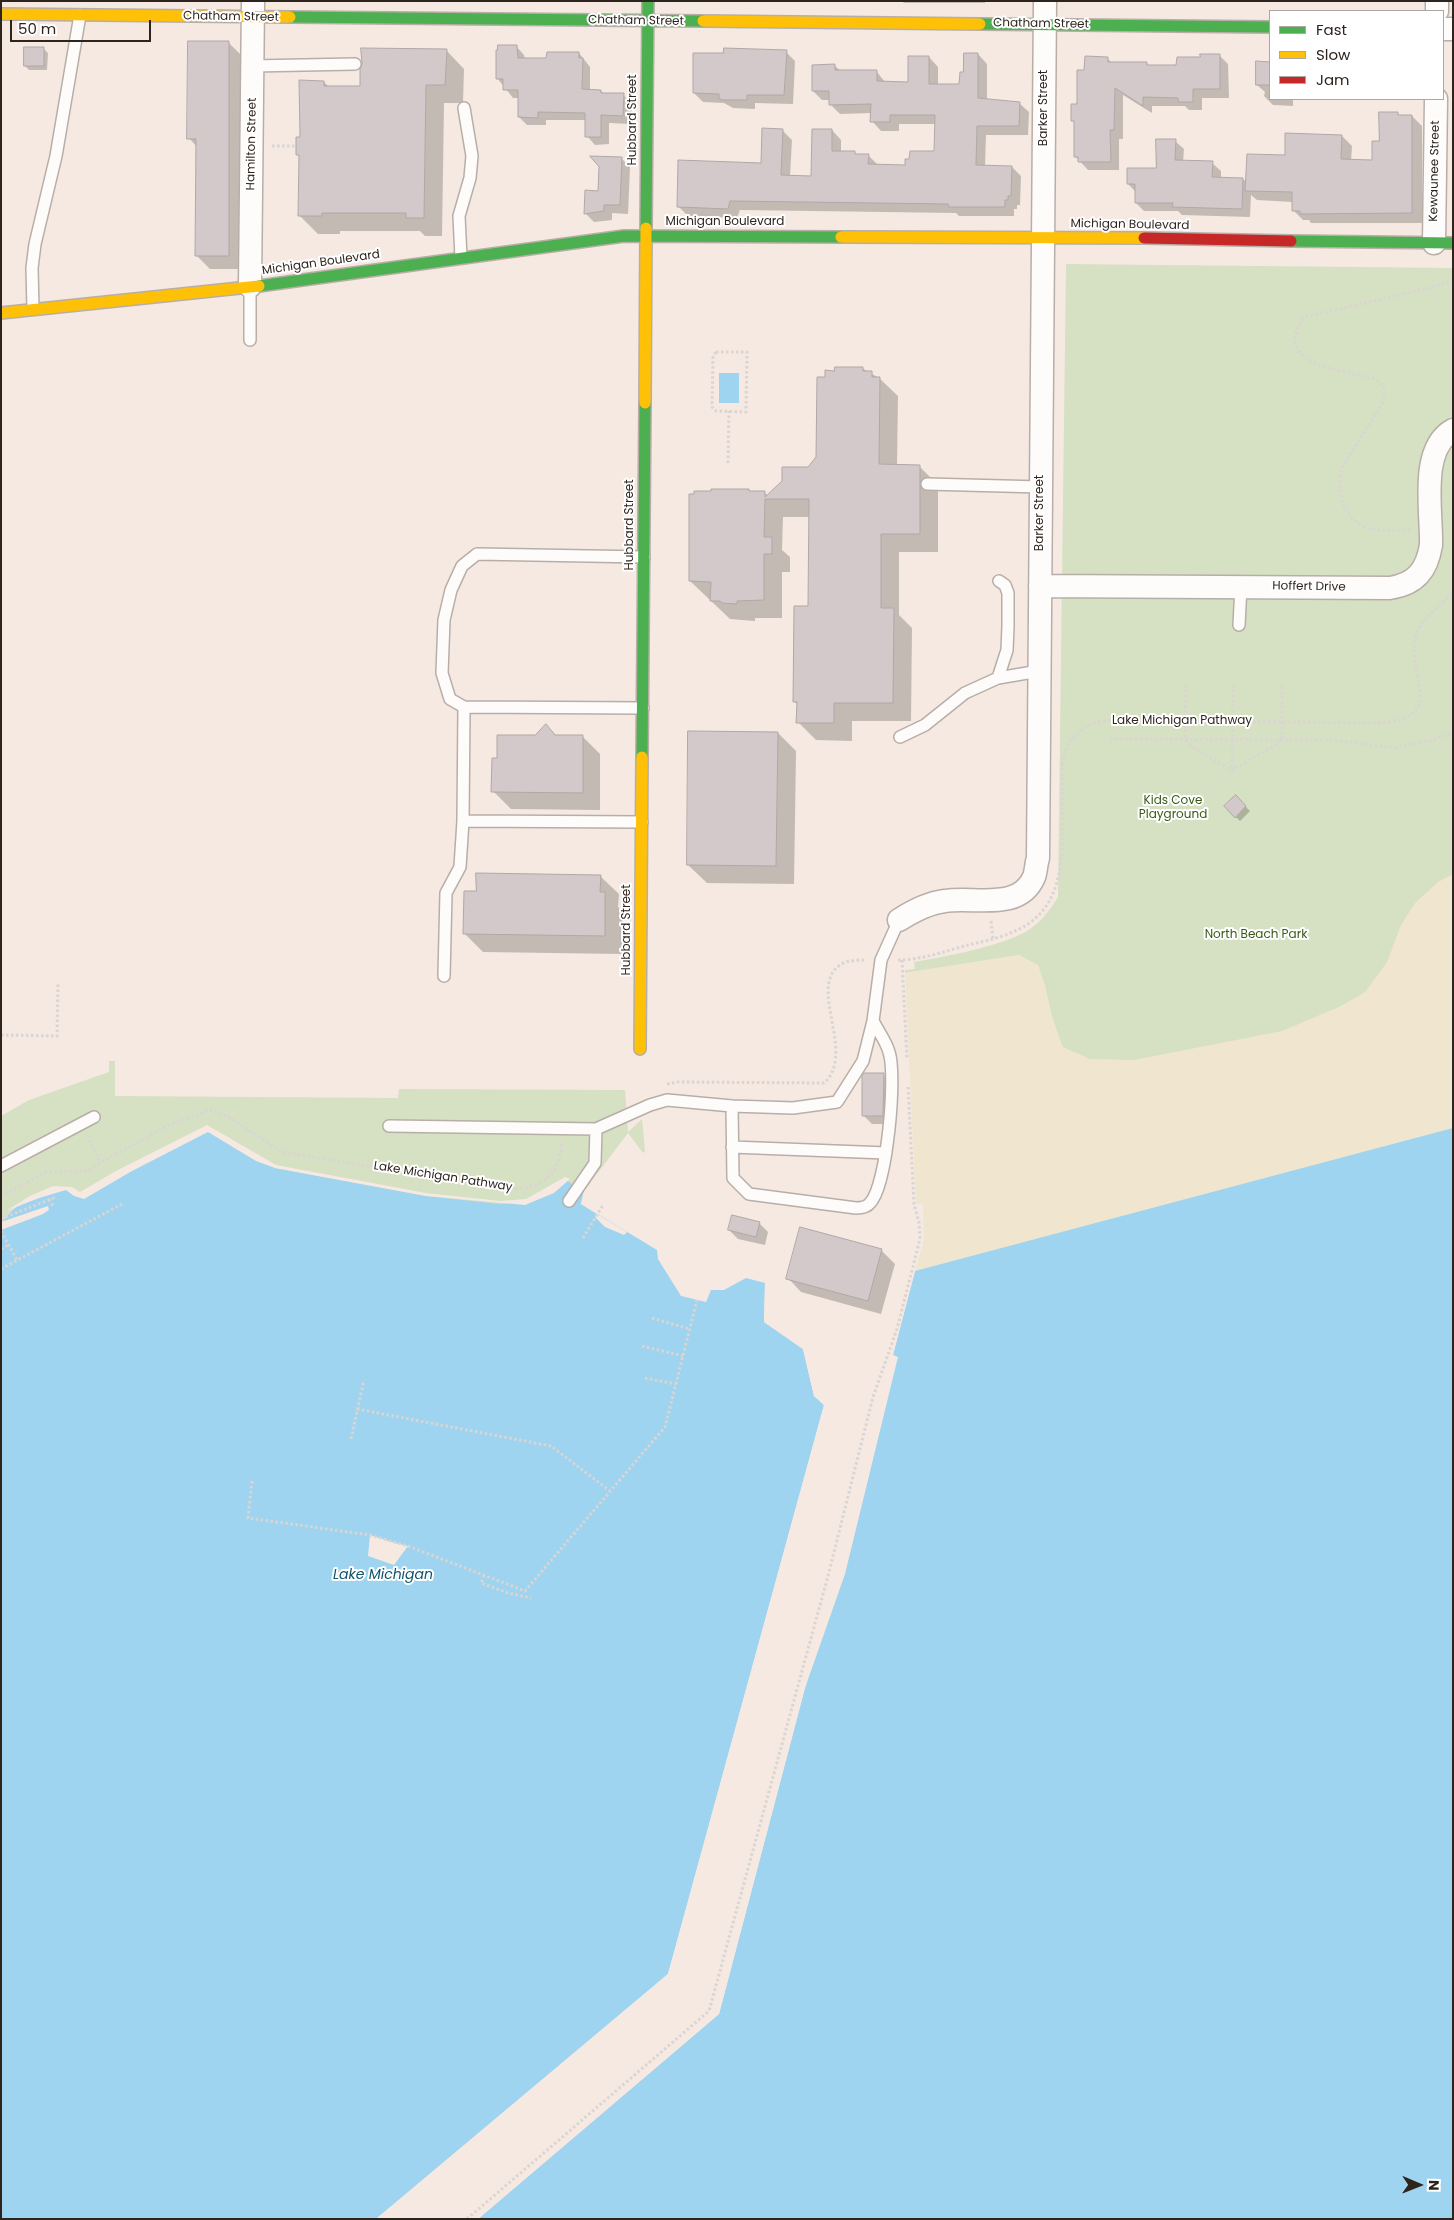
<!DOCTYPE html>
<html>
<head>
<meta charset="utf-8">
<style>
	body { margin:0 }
	#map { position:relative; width:1454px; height:2220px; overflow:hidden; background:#f5e9e2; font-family:Poppins,sans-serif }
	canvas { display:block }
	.frame { position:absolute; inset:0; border:2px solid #2e241e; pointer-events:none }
	.legend { position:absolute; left:1269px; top:10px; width:175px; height:90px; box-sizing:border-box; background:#fff; border:1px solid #aba7a5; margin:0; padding:6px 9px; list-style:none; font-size:15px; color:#2e241e }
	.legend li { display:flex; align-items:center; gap:10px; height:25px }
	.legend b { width:25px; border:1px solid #aba7a5 }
	.north { position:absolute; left:1394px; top:2160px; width:50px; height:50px; -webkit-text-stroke:4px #fff; paint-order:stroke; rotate:91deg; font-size:14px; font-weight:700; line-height:20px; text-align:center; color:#2e241e }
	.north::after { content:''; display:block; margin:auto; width:18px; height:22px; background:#2e241e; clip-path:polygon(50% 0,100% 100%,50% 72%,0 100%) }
	.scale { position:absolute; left:10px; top:20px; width:141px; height:22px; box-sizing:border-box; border:2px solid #2e241e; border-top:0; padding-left:6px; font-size:15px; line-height:18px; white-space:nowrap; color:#2e241e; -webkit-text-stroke:4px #fff; paint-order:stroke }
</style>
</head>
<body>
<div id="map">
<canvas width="1454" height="2220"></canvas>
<div class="frame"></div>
<ul class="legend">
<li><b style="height:6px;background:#4caf50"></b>Fast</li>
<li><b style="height:6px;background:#ffc107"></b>Slow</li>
<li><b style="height:6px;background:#c62828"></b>Jam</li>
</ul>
<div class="north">N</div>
<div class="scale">50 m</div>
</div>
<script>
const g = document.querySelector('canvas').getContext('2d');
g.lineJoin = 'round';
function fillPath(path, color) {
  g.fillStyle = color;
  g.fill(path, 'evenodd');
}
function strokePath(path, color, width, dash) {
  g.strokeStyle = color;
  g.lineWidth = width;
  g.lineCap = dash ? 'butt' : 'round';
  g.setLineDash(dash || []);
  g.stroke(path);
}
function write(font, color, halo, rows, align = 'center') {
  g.font = font + ' Poppins,sans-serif';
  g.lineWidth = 4;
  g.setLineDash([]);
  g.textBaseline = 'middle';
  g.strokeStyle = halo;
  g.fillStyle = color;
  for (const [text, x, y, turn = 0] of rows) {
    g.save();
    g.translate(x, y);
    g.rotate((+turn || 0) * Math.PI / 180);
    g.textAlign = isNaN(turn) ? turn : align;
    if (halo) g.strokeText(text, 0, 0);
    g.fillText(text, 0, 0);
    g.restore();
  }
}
const green = new Path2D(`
	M1066 264 1453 268V1139L1101 1239 1058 1034C1049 1012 1046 988 1038 966L1019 955 905 973V970L915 969 914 962C944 957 1002 946 1027 931 1040 923 1050 910 1058 897Z
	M109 1061H115V1096L398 1098 399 1089 625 1090 628 1132 642 1119 645 1151 643 1153 628 1133 584 1191 566 1180 527 1201 500 1204 80 1195C48 1197 20 1192 1 1224V1116L29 1100 109 1072Z`);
const sand = new Path2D(`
	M1453 874V1139L945 1281 915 1271 924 1240 923 1204 916 1203 905 973 1019 955 1038 965 1045 985 1053 1021 1063 1047 1090 1059 1134 1060 1282 1031 1341 1006 1365 992 1387 962 1401 925 1415 903 1438 882Z`);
const water = new Path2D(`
	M719 373H739V403H719Z
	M207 1127 275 1168 426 1196 500 1204 527 1201 566 1180 584 1191 581 1204 657 1250 658 1259 681 1296 706 1302 711 1290H724L746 1278 765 1283 764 1322 803 1349 814 1396 824 1405 668 1974 376 2219H1V1224C16 1200 55 1179 80 1195Z
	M1453 1128V2219H478L719 2014 915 1271Z`);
const pier = new Path2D(`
	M207 1125 276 1165 426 1193 500 1201 526 1199 565 1177 570 1179 554 1193 525 1205 426 1196 275 1168 256 1161 208 1132 132 1171 84 1199 74 1196 66 1190 39 1198 6 1211 30 1196 53 1186 72 1187 80 1192 114 1172Z
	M587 1190 584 1203 598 1212 597 1214 627 1232 624 1235 605 1227 595 1217 597 1214 581 1204 584 1191Z
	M48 1206 49 1210 43 1214 1 1230V1222Z
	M913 1271H915L893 1355 898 1357 845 1574 805 1688 719 2014 478 2219H476L717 2013Z
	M768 1282 766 1321 805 1348 817 1395 826 1405 670 1975 380 2219H376L668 1974 824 1405 814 1396 803 1349 764 1322 765 1283Z
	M370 1535 395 1543 408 1546 394 1565 368 1556Z`);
const shadow = new Path2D(`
	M902 1H985V3H904Z
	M228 42 242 56V269H210L197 256V147L189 138Z
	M516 46 524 55 525 59H548L579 53 590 67V91H601L604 94 623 95 632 103 631 124 609 123V144L595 145 587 136 586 120H546V125H527L519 117V98H513L497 78Z
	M43 48 48 53 47 70H29L25 66Z
	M446 50 464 69 463 103H444L442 236H425L420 231H340V234H318L300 216V157L297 154 301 138 324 82 329 87 362 88Z
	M786 52 795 61 793 104 755 103V109L733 108 724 103 703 102 694 93Z
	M978 54 987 64V100L1019 103 1029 112 1028 135H986L985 167H1012L1021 176 1020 205H1017V209H1014V216H959L956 213 740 210 737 218 688 216 678 206 763 164 782 130 792 140 790 177H813L832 130 841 140V152L868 155 878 165 907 167 935 152 936 124H899V131H881L872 121V113L840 114 830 104V100H822L813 91 835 66 841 71H876L886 83H909L929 57 938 67V85H960L964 73Z
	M1219 55 1228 64 1229 98H1202V110H1189L1185 106H1152V113L1123 95V139H1119V170H1088L1075 156V123L1072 120 1085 71 1107 58 1112 63H1146L1150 66 1177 67Z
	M1258 63H1270V99H1293V106L1273 105 1264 96 1265 92 1257 85Z
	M1397 113 1400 116H1412L1422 126V223H1311L1309 220H1303L1293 210V202L1257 200 1251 195 1250 217 1182 215 1178 211H1144L1136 203V192L1128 184 1157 170 1175 141 1184 149 1183 162 1212 163 1221 171V179H1243L1247 183 1286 156 1342 136 1352 146 1351 161H1373L1380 142Z
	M621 158 630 167 628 214 612 213V220L594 222 585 213Z
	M862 368 879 378 898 396 897 466 920 467 938 485V552H899V615L912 628 911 721H852V741L816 740 798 722V705L795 702 810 608V517H783L782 550 790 557V572H782V618H755V621L730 619 690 581 748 490 750 492H764L768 496 808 468 817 457 826 378Z
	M546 726 557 736H582L600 754V810L511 809 493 791 498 760 536 737Z
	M778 733 796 751 794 884 707 883 688 865Z
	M1236 797 1250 811 1240 821 1225 806Z
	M600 876 619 894 618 907 623 912V954L483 952 465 934Z
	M883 1075 892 1084 891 1124H872L863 1115Z
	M759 1223 768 1232 765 1245 738 1239 729 1230Z
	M881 1250 895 1264 881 1314 801 1292 788 1278Z`);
const building = new Path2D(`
	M188 41H229V256H195L196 139H187Z
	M498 45H517L518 58H546L547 52H579V58H583L582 89 601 90V93H624L623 116 601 115V137H585V113L538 112V118L518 117V90H503V79H496V50H497Z
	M24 47H44V66H24Z
	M361 48 447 49 445 85H426L424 218H406V213H322V216H298L299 155H296V137H300L299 80 324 81V86H360V69L362 64Z
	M724 48 787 50 784 95H747V100H723L719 99V94L693 93V53H723Z
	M964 53H978V98L1020 102 1019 126H977L976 165 1012 166 1011 196H1008V200H1005V207H949L948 204 730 201 728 209 677 207 678 160 761 163 762 128 783 129 781 175 811 176 812 129H832V151H855V154H869L868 164 905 165V159H909L910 151H934L935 115H890V122H870L871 104 829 105V91H812V65L835 64V70H877V81L908 82V56H929V84H959L960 72H963Z
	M1200 54H1220V89H1193V102H1178V98L1143 97V106L1115 88 1114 130H1110L1111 162H1078V157H1074V121H1071V104H1077V70H1084L1085 56 1108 57V62H1147V65H1176L1177 57H1200Z
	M1256 61 1270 62V85H1256Z
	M1379 112H1398V115H1412V213L1300 214V211H1292V192L1245 191 1247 154 1285 155V133L1342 135 1341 159 1372 160V141H1379Z
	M1156 139H1176L1175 160 1213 161 1212 177 1243 178 1242 209 1172 207 1173 203H1135V184H1127V168H1156Z
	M590 156 622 157 620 205H604V211L584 214 585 190 598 191 599 167Z
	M835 367H863V371H872V377H880L879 464 920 465V534H881V608H894L893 703H834V723H796L797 702H793L794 606H808L809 499H765L764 537H772V554H764V600L737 601V604L722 603 720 601H710L711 582 689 581V494H694V491H711V489H749V491H765V497L782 481V467H808L816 457 817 377H825V370L834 371Z
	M546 724 555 735H583V793L491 792 492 758H497V735H535Z
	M688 731 778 732 776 866 687 865Z
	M1236 795 1246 806 1235 818 1224 806Z
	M476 873 601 875 600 892H605V936L463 934 464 891H476Z
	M864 1073H884L883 1116H862V1076Z
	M732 1215 760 1222 756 1237 728 1230Z
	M800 1227 882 1249 868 1301 786 1279Z`);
const path = new Path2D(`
	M272 146H296
	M716 352H747L746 412 716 411 712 407 713 356Z
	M728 463 729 411
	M1410 530C1398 530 1384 532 1371 529 1343 522 1334 490 1343 466L1384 400C1386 389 1384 385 1375 379 1345 371 1267 364 1305 317L1437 286 1453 280
	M1186 685 1185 739 1192 747 1232 770 1274 746 1282 739V685
	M1110 739 1333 740 1393 748 1433 740 1453 732
	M1232 772 1233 685
	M991 921 993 939
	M898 960C921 960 946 951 968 945 990 940 1014 935 1032 921 1071 892 1061 828 1062 785 1062 776 1061 764 1064 755 1071 733 1088 723 1109 720L1377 723C1454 719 1401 671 1417 632 1424 617 1442 605 1453 592
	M902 960 907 1059
	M1 1035 57 1036 58 984
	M667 1084 678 1082 824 1083C857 1054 807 987 840 965 847 960 858 960 866 960
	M88 1135 100 1163
	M1 1197 45 1172 86 1171 167 1126 210 1110 231 1118 281 1152 510 1189C545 1187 558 1177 562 1142
	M49 1199 53 1206
	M1 1219 56 1197
	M1 1231 17 1260
	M583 1238 603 1205
	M1 1249 8 1245
	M1 1269 122 1204
	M652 1318 689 1329
	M642 1346 683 1356
	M645 1378 676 1384
	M357 1409 551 1446 610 1491
	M351 1439 364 1380
	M252 1481 248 1518 370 1535 408 1546 525 1591 665 1427 697 1300
	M484 1575 481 1583 508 1593 531 1598
	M467 2219 709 2011 828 1576 873 1397 897 1329 920 1239 919 1223 914 1204 908 1085`);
const lane = new Path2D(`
	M252 66 355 64
	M461 258 459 216 470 178 472 156 464 108
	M250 286V340
	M33 309 32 268 35 244 56 156 80 15
	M927 484 1041 487
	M1239 625 1241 586
	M998 678 1007 650 1008 626V593L1005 585 999 581
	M643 708 464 707 450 699 442 673 444 620 451 590 462 566 477 554 644 557
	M900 737 925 725 965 693 998 678 1039 671
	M463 821 642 822
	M444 976 446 893 460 867 463 821 464 707
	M732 1106 733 1178 749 1194 856 1208C861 1208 867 1207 870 1203 887 1186 897 1075 889 1052 886 1041 878 1031 873 1021
	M389 1126 596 1129 650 1105 667 1100 732 1106 793 1108 837 1102 863 1061 873 1021 881 960 899 920
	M732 1147 886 1153
	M1 1166 94 1117
	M569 1201 595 1163 596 1129`);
const street = new Path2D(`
	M1437 11V1
	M1443 29H1453
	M1434 243 1436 99
	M250 286 253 1
	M1040 586 1390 588C1416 584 1427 570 1431 545 1432 511 1419 449 1453 430
	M899 920C913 911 928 903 945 901 974 896 1019 912 1034 877 1036 872 1036 864 1038 858L1045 1`);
const fast = new Path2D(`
	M290 17 703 21
	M980 24 1270 27
	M646 228 648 1
	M1291 241 1453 243
	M259 286 624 236 841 237
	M642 757 645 403`);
const slow = new Path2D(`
	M1 14 290 17
	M703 21 980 24
	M841 237 1144 238
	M1 313 259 286
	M645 403 646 228
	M640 1049 642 757`);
const jam = new Path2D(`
	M1144 238 1291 241`);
const streetNames = [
	["Chatham Street",231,17,1],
	["Chatham Street",636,21,1],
	["Chatham Street",1041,24,1],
	["Barker Street",1044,108,-90],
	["Hubbard Street",633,120,-90],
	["Hamilton Street",252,144,-89],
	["Kewaunee Street",1435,171,-89],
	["Michigan Boulevard",725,222],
	["Michigan Boulevard",1130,225,1],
	["Michigan Boulevard",321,263,-8],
	["Barker Street",1040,513,-90],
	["Hubbard Street",630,525,-90],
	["Hoffert Drive",1309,587,1],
	["Lake Michigan Pathway",1182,721],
	["Hubbard Street",627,930,-90],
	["Lake Michigan Pathway",443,1177,9]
];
const parkNames = [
	["Kids Cove",1173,801],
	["Playground",1173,815],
	["North Beach Park",1256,935]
];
const waterNames = [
	["Lake Michigan",383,1575]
];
fillPath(green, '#d6e0c2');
fillPath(sand, '#f0e5ce');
fillPath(water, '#9ed4ef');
fillPath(pier, '#f5e9e2');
fillPath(shadow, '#0003');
fillPath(building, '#d3c9ca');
strokePath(building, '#b0a7a7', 1);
strokePath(lane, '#b8aea8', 14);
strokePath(street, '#b8aea8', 25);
strokePath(fast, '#b8aea8', 14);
strokePath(slow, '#b8aea8', 14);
strokePath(jam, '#b8aea8', 14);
strokePath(path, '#d9d5d3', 3, [2.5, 2.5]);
strokePath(lane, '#fefcfb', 11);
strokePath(street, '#fefcfb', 22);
strokePath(fast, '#4caf50', 11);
strokePath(slow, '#ffc107', 11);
strokePath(jam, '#c62828', 11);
write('12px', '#2e241e', '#fff', streetNames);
write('12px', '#385a16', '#fff', parkNames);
write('italic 14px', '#0e536e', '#fff', waterNames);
</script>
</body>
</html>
